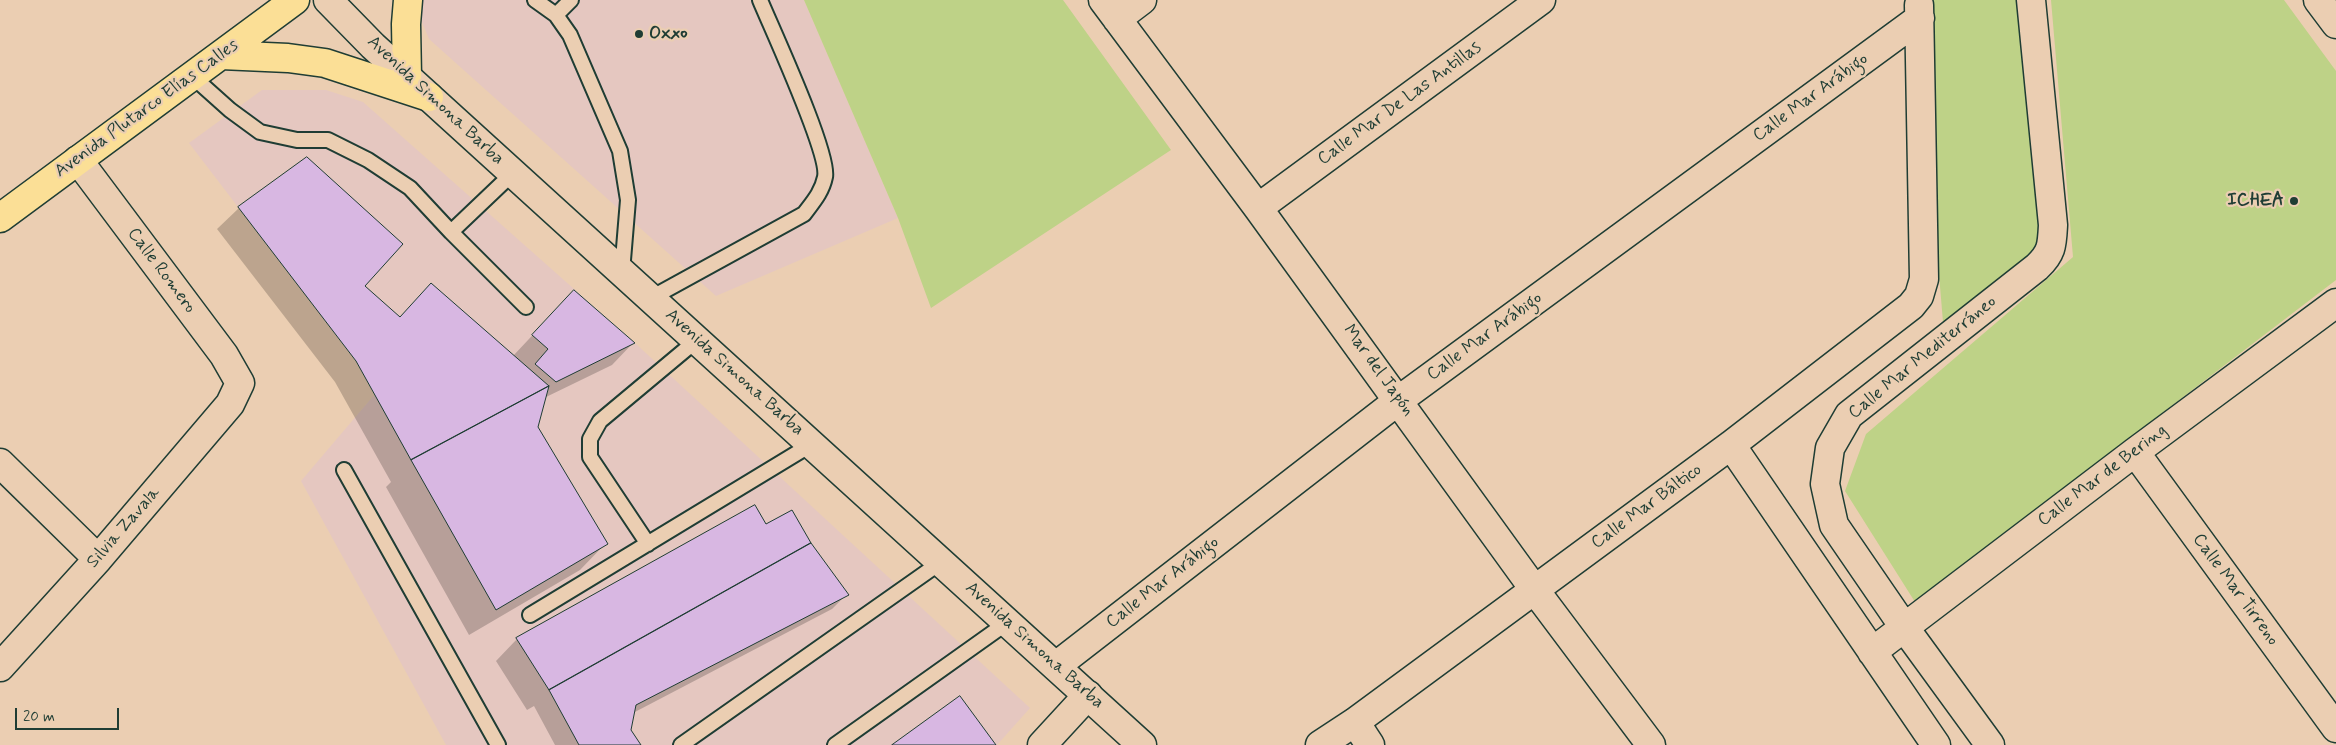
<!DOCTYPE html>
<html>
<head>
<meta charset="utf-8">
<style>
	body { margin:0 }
	#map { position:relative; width:2336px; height:745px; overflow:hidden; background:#ebceb2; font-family:Mynerve,sans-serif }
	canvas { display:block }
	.scale { position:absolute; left:15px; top:708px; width:104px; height:22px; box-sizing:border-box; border:2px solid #1f3d34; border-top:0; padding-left:6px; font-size:15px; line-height:18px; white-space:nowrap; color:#1f3d34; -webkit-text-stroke:4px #ebceb2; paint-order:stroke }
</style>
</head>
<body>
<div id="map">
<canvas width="2336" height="745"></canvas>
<div class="scale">20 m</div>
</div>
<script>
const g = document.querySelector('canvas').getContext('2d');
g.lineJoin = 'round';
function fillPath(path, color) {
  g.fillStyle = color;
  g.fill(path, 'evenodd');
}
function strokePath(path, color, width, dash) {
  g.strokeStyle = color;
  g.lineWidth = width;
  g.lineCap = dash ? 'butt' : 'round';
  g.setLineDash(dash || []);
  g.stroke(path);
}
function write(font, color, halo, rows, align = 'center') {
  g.font = font + ' Mynerve,sans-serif';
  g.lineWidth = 4.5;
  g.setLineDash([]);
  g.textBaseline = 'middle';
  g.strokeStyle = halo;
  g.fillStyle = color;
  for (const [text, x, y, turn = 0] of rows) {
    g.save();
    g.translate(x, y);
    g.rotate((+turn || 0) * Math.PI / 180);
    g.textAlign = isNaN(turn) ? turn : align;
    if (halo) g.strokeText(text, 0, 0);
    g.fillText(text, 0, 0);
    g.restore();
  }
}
const built = new Path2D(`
	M422 0H804L898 218 716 296 429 39 422 22Z
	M262 90H326L363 102 635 343 1030 708 997 745H446L301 481 375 394 356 361 189 143Z`);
const green = new Path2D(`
	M804 0H1063L1171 150 931 308 898 218Z
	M1916 0H2025L2051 250 1943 322Z
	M2051 0H2284L2336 71V280L1915 602 1845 491 1866 434 2073 257Z`);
const shadow = new Path2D(`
	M307 159 363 286 399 318 431 285 513 356 574 291 633 343 612 365 544 398 537 427 606 543 580 570 469 635 386 487 391 482 335 382 217 229 239 208Z
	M766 526 810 544 847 594 832 609 633 713 629 730 639 745H555L534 706 527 710 496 661 517 639Z`);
const building = new Path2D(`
	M307 157 403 244 365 286 400 317 431 283 549 386 411 460 356 361 238 207Z
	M574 290 635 343 556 382 535 364 548 349 532 335Z
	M549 386 538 427 608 544 496 610 411 460Z
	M755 505 766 524 792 510 811 543 549 690 516 638Z
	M811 543 849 595 636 705 631 730 641 745H579L549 690Z
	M960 696 996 745H892Z`);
const service = new Path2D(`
	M535 0 556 15
	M571 0 556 15 570 35 620 151 628 200 622 272
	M192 76 230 110 260 132 297 140H328L368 160 410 188 451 232 513 173
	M451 232 526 307
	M651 298 804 214C813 202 822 192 825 177 830 154 772 29 760 0
	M344 470 498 745
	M648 544 590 457V439L600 421 697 340
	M530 615 812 444
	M681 745 941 562
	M835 745 1008 622`);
const minor = new Path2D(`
	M1103 0 1258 208 1534 589 1651 745
	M2318 0 2336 24
	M1117 19 1142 0
	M1258 208 1541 0
	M1731 445 1936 745
	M2135 452 2336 728
	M0 463 98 559
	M1872 652 2135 452 2336 303
	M1056 666 1399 400 1920 18
	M0 667 98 559 230 404 240 383 224 355 78 160
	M1355 722 1370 745
	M1042 745 1088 695
	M1320 745 1355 722 1731 445 1911 306 1919 296 1924 279 1919 5
	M1990 745 1904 627 1834 525 1825 484 1830 448 1849 415 2037 267C2052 253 2052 245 2053 225L2031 0`);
const secondary = new Path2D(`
	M328 0 373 46 1142 745`);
const primary = new Path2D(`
	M221 55 288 58 325 63 429 97
	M407 77 406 24 408 0
	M0 218 295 0`);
const markers = [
	[639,34,5,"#1f3d34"],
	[2294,201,5,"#1f3d34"]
];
const poiNames = [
	["Oxxo",649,34],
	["ICHEA",2284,201,"right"]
];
const streetNames = [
	["Calle Mar Arábigo",1811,98,-36],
	["Avenida Simona Barba",435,101,43],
	["Calle Mar De Las Antillas",1400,104,-36],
	["Avenida Plutarco Elías Calles",147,109,-36],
	["Calle Romero",161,271,53],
	["Calle Mar Arábigo",1485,337,-36],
	["Calle Mar Mediterráneo",1923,358,-39],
	["Mar del Japón",1378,371,54],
	["Avenida Simona Barba",734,373,42],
	["Calle Mar de Bering",2103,476,-37],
	["Calle Mar Báltico",1647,507,-36],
	["Silvia Zavala",124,528,-49],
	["Calle Mar Arábigo",1163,583,-38],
	["Calle Mar Tirreno",2235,590,54],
	["Avenida Simona Barba",1034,646,42]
];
fillPath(built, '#e5c7c0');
fillPath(green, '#bed287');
fillPath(shadow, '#0003');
fillPath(building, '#d8b7e2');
strokePath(building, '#1f3d34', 1);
strokePath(service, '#1f3d34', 18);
strokePath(minor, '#1f3d34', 31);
strokePath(secondary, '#1f3d34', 31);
strokePath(primary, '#1f3d34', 31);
strokePath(service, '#ebceb2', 14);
strokePath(minor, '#ebceb2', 28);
strokePath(secondary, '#ebceb2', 28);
strokePath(primary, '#fbdf96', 28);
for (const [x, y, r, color] of markers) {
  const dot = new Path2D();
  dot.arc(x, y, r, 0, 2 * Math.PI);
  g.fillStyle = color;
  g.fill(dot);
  strokePath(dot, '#ebceb2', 2);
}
write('bold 18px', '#1f3d34', '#ebceb2', poiNames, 'left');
write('18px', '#1f3d34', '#ebceb2', streetNames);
</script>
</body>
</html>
